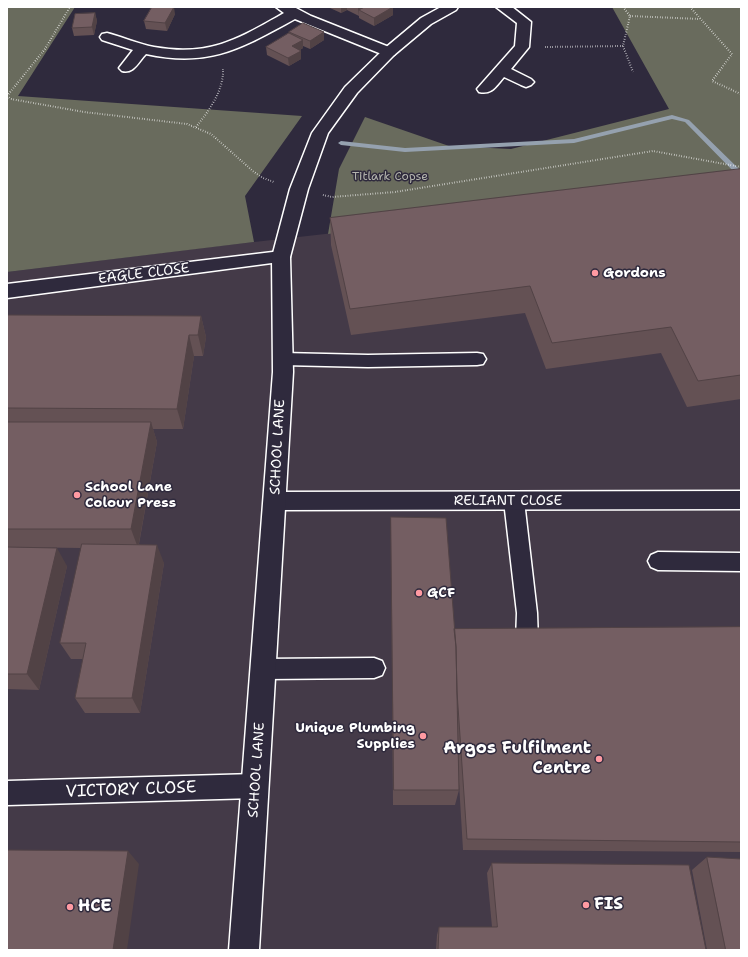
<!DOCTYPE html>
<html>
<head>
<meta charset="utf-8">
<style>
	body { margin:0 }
	#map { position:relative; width:748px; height:957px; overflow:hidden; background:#2f2a3d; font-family:"Shantell Sans",sans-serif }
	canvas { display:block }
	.frame { position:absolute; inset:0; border:8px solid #fff; pointer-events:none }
</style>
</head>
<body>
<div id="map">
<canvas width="748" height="957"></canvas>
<div class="frame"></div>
</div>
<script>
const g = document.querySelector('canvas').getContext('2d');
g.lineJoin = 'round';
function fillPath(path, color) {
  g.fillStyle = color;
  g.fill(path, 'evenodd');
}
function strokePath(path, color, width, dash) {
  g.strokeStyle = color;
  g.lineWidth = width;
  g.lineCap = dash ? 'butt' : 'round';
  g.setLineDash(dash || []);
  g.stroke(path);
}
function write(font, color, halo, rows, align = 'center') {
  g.font = font + ' "Shantell Sans",sans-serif';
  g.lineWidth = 3;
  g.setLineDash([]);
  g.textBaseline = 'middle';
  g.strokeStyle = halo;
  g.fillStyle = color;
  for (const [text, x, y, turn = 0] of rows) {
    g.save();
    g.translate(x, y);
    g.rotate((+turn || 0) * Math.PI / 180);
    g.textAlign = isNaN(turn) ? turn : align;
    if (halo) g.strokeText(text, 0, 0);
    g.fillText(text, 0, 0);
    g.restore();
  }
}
const built = new Path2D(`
	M741 187V950H7V272L210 247Z`);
const green = new Path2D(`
	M7 7H75L18 96 302 116 245 196 254 242 7 272Z
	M612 7H741V187L328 234 339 169 365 117 449 146 511 149 669 109Z`);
const stream = new Path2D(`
	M672 115 689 120 741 171V177H739L685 122 672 119 574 143 405 152 341 145 338 143 341 141 405 148 574 139Z`);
const path = new Path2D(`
	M623 7 630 16 623 46 633 72
	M690 7 732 54 712 81 741 94
	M630 16 700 19
	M545 47 623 46
	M7 96 11 99 84 112 187 124 211 134 254 172 263 178 274 182
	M7 96 45 49 70 7
	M196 127C209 111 224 90 223 69
	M323 195 332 197 395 192 653 151 741 167`);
const lane = new Path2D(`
	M283 353 368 355 477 353 483 354 486 359 483 364 477 365 368 367 283 365 277 364 274 359 277 354Z
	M514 493 521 495 524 501 537 613 538 641 535 648 527 651 519 648 516 641 517 613 504 501 507 495Z
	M658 552 741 553V571L658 570 651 567 648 561 651 555Z
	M374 658 382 661 385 668 382 675 374 678 264 679 256 676 253 669 256 662 264 659Z
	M255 774 263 778 267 786 263 794 255 798 7 805V781Z`);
const street = new Path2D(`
	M276 7H294L311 16 394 49 396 52 394 55 389 56 384 55 295 19C241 48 210 68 146 54 138 62 134 74 122 71L119 68 133 50 102 40 100 37 102 34 107 33C123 37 138 44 154 47 210 57 238 39 284 13Z
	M496 7H512L531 22 529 47 511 69 531 79 534 82 531 85 526 87 521 85 504 77C496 86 492 95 479 92L477 89 515 46 517 23Z
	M281 251 287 253 290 257 287 261 7 298V284Z
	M741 491V509L275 510 267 508 264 501 267 494 275 492Z`);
const secondary = new Path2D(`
	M441 7H458L456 10 431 24 394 55 357 93 328 133 308 189 290 257 293 372 259 950H229L273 372 272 257 290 189 312 133 345 87 384 49 421 18Z`);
const wall = new Path2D(`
	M330 7H392L393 15 374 26 359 18V16L347 10 341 13 330 8Z
	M95 13 97 21 94 35 74 36 72 28Z
	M175 14 167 31 146 29 144 21Z
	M289 32 324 40 310 49 303 46V48L300 50 301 51V59L289 66 267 55 266 47 289 34Z
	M741 169V399L687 407 661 353 546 369 525 313 351 335 331 245 330 218Z
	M7 315 201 316 206 337 203 356H194L183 429H153L157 442 139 544 164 563 140 713H85L75 698 83 659H71L60 643 81 548 7 547Z
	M391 517 454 629 741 627V852L463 850 459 783V790L455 805H393L391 540Z
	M7 547 67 566 39 690 7 689Z
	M707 857 741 950H707L692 870Z
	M492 863 706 950H436L437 935 439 927H492L487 873Z`);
const shadedWall = new Path2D(`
	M174 7 175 14 167 31 165 23Z
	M341 7H347V10L341 13Z
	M361 7H372L359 10V16L358 8Z
	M393 7V15L374 26V18Z
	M95 13 97 21 94 35 92 27Z
	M324 32V40L310 49V41Z
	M303 40V48L293 54 292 46Z
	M301 51V59L289 66 288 58Z
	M201 316 206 337 203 356 198 335Z
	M189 335 194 356 183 429 177 409Z
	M151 422 157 442 138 548 131 529Z
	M157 545 164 563 140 713 132 698Z
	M57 548 67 566 39 690 27 674Z
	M128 851 139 864 127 950H113Z`);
const building = new Path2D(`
	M152 7H174L165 23 144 21Z
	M365 7H393L374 18 359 10Z
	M95 13 92 27 72 28 75 14Z
	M303 23 324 32 310 41 289 32Z
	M289 33 303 40 292 46 301 51 288 58 266 47Z
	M741 169V375L698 381 671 327 552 343 530 286 350 309 330 218Z
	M7 315 201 316 198 335H189L177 409 7 408Z
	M7 422H151L131 529H7Z
	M391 517 446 518 456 647 459 790H394Z
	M82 544 157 545 132 698H75L86 643H60Z
	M7 547 57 548 27 674H7Z
	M741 627V842L467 839 457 692 456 647 454 629Z
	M7 850 128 851 113 950H7Z
	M707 857 741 859V950H726Z
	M492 863 689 865 706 950H438L439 927H497Z`);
const markers = [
	[595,273,4,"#ff9aa2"],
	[77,495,4,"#ff9aa2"],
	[419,593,4,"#ff9aa2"],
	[423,736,4,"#ff9aa2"],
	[599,759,4,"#ff9aa2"],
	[586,905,4,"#ff9aa2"],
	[70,907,4,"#ff9aa2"]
];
const farParknames = [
	["Titlark Copse",390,177]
];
const poiNames = [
	["Gordons",603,273],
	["School Lane",85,487],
	["Colour Press",85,503],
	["GCF",427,593],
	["Unique Plumbing",415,728,"right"],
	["Supplies",415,744,"right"]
];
const streetNames = [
	["EAGLE CLOSE",144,274,-7],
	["SCHOOL LANE",278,447,-87],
	["RELIANT CLOSE",508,501],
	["SCHOOL LANE",257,770,-86]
];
const nearPoinames = [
	["Argos Fulfilment",591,749,"right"],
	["Centre",591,769,"right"],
	["FIS",594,905],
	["HCE",78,907]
];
const nearStreetnames = [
	["VICTORY CLOSE",131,790,-2]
];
fillPath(built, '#443a48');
fillPath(green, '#696b5d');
fillPath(stream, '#95a1af');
strokePath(lane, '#fff', 3);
strokePath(street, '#fff', 3);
strokePath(secondary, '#fff', 3);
strokePath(path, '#fff', 2, [0.5, 2]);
fillPath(lane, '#2f2a3d');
fillPath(street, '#2f2a3d');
fillPath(secondary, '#2f2a3d');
fillPath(wall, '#645154');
fillPath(shadedWall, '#514245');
fillPath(building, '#745e62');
strokePath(building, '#514245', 1);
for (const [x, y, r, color] of markers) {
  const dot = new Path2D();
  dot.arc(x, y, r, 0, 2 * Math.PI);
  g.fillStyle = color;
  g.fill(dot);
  strokePath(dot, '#2f2a3d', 1.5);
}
write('12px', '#b4b5ae', '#2f2a3d', farParknames);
write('bold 14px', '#fff', '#2f2a3d', poiNames, 'left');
write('14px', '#fff', '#2f2a3d', streetNames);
write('bold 17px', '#fff', '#2f2a3d', nearPoinames, 'left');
write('17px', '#fff', '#2f2a3d', nearStreetnames);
</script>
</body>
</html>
